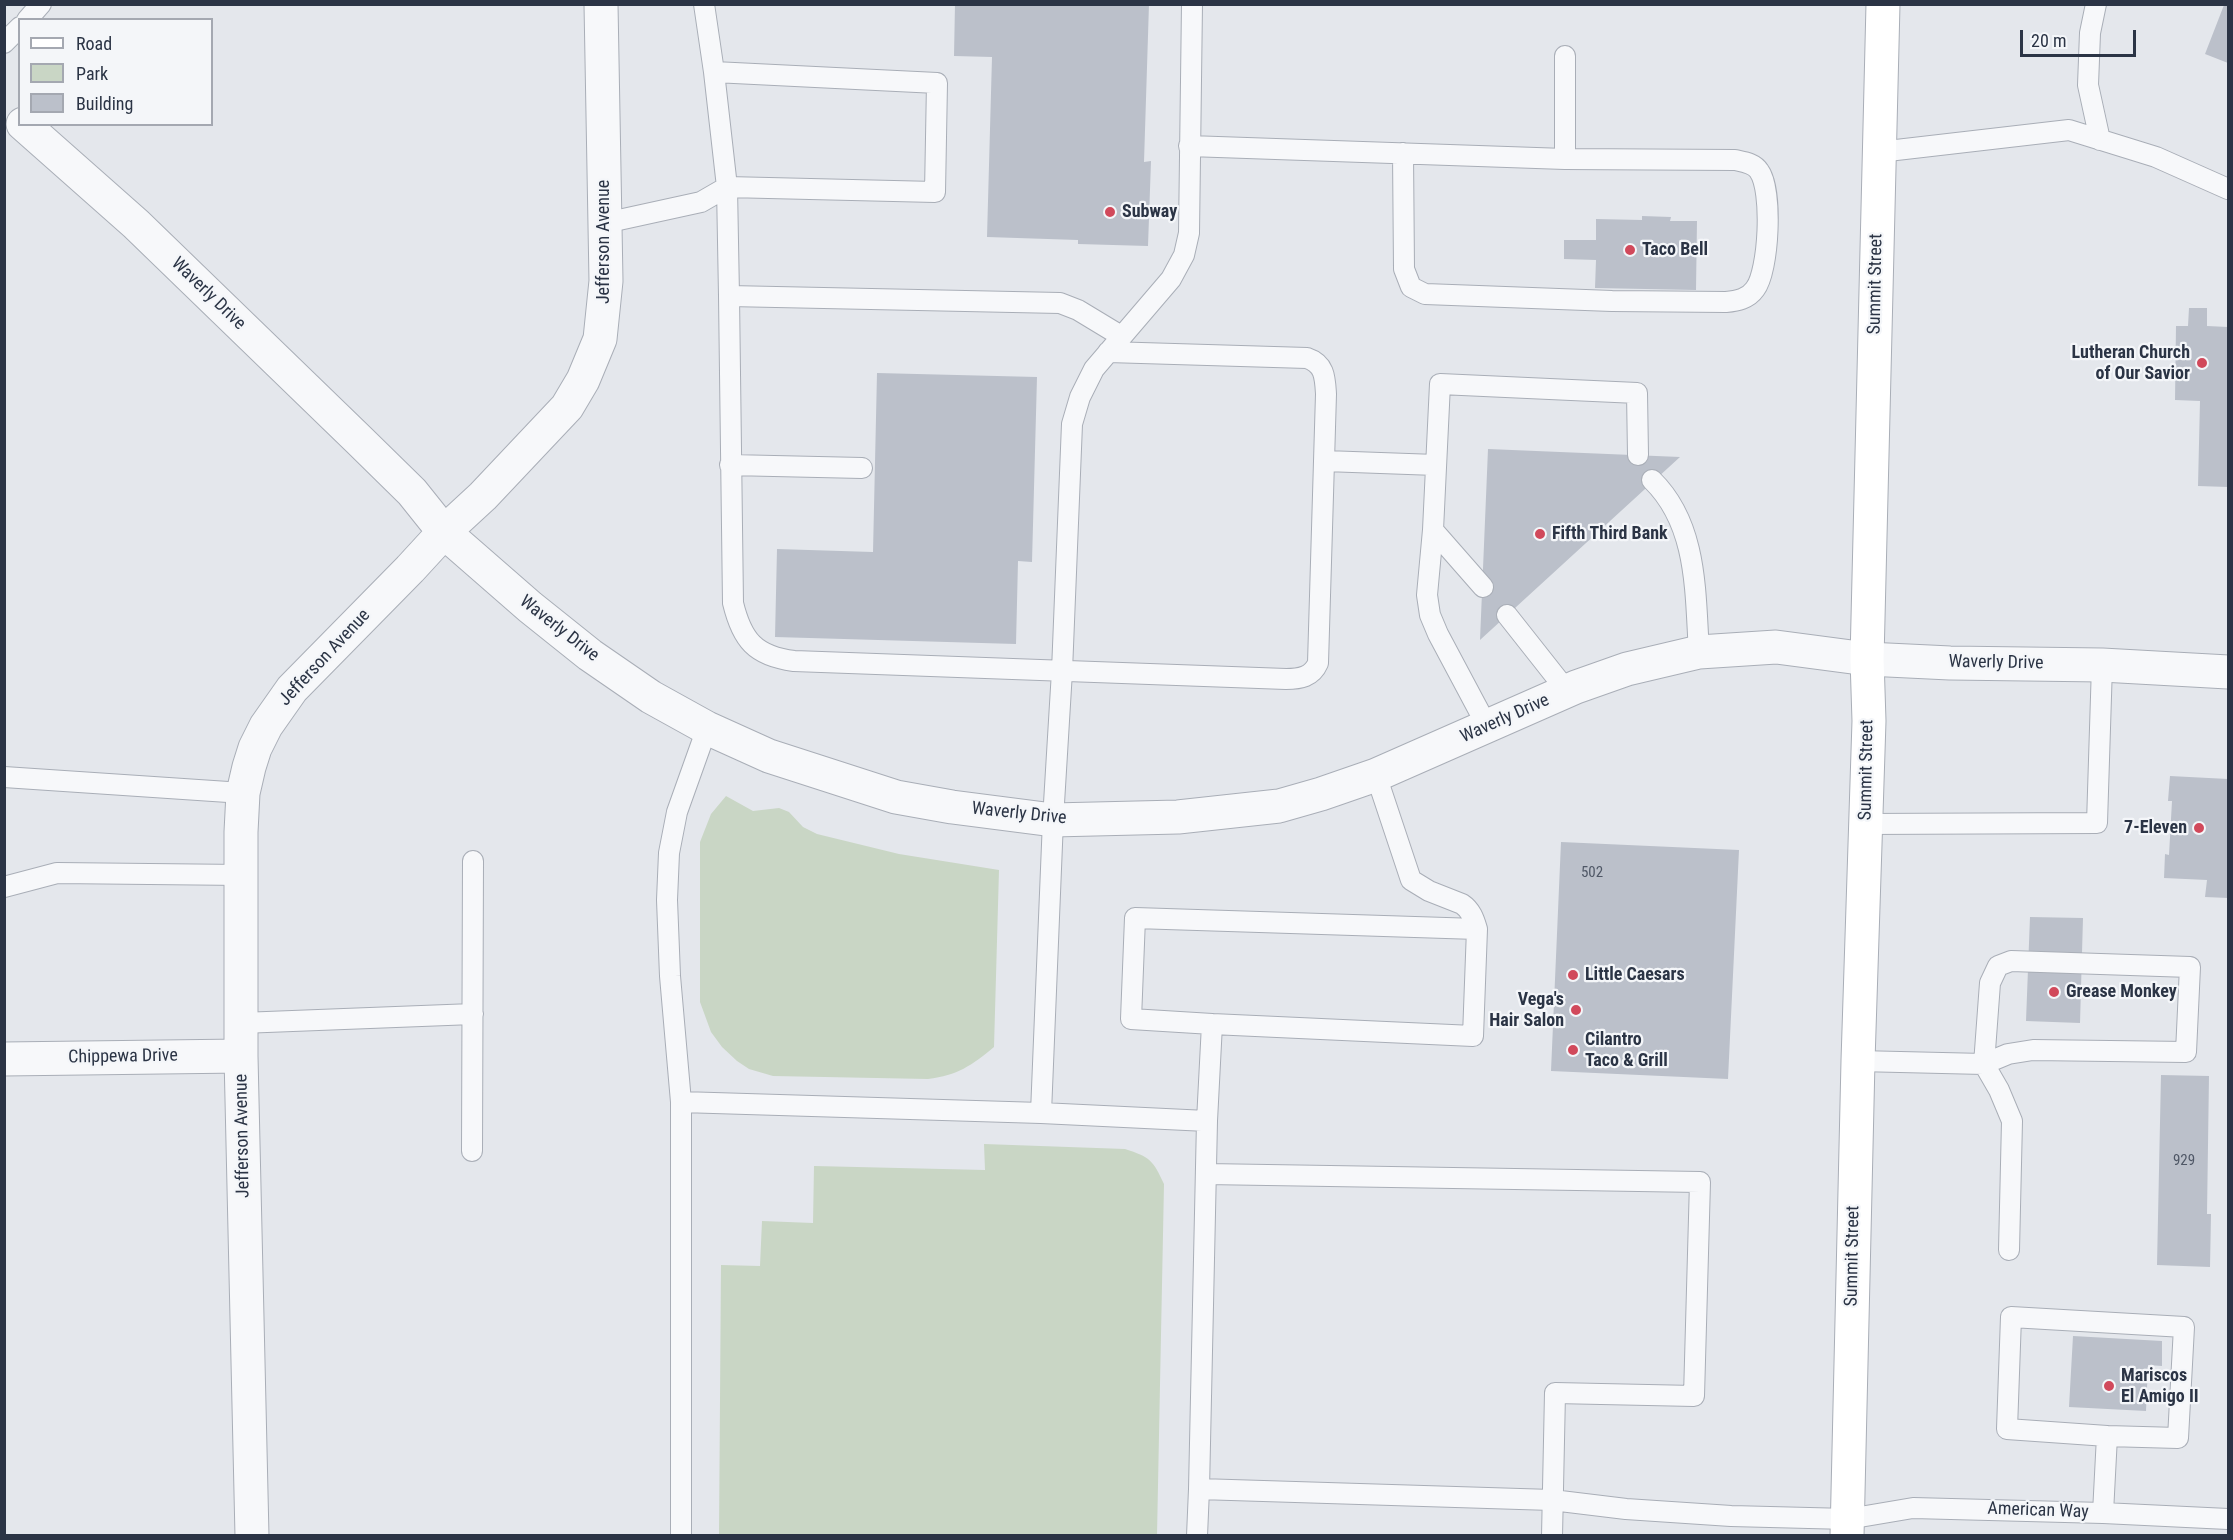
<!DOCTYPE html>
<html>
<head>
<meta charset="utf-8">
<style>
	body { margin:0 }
	#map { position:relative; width:2233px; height:1540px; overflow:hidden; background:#e4e7ec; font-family:"Roboto Condensed",sans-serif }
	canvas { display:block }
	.frame { position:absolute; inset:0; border:6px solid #2b3445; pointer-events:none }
	.legend { position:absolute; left:18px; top:18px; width:195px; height:108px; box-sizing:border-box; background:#f4f6f9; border:2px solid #a4a8b1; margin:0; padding:8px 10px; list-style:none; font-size:18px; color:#2b3445 }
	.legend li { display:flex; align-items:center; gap:12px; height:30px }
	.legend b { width:30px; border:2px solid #a4a8b1 }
	.scale { position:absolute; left:2020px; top:30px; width:116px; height:27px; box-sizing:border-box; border:3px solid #2b3445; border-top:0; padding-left:8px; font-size:18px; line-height:21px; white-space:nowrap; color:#2b3445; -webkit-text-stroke:4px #f4f6f9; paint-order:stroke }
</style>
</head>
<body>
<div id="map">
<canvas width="2233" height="1540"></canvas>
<div class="frame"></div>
<ul class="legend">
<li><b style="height:8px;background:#fff"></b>Road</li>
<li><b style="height:16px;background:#c9d6c5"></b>Park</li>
<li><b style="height:16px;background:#bbc0ca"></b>Building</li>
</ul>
<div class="scale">20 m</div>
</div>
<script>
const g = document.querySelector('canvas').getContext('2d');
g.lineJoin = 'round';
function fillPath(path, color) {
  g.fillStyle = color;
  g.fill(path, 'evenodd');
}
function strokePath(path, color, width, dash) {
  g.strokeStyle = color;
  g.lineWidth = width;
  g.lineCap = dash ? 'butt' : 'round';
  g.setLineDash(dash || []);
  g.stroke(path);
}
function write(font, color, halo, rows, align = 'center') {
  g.font = font + ' "Roboto Condensed",sans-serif';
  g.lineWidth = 4.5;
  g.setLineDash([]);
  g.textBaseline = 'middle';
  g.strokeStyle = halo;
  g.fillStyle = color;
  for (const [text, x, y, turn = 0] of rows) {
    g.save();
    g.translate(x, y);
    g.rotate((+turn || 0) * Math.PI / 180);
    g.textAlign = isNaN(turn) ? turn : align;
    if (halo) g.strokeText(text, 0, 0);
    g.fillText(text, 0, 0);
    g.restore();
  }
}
const green = new Path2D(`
	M726 796 753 811 779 808 789 812 803 827 817 834 899 854 999 870 994 1047C971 1066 958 1075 928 1079L773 1076 749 1069 737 1061 722 1047 711 1032 700 1002V842L711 814Z
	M984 1144 1125 1149C1150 1157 1153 1160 1164 1184L1157 1535H719L721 1265 760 1266 762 1221 813 1223 814 1166 985 1170Z`);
const building = new Path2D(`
	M955 4H1149L1144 162 1151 161 1148 246 1078 244V240L987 237 992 57 954 56Z
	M2224 5H2228V63L2205 54Z
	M1642 216 1671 217 1670 221H1697L1696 290 1595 288 1596 260 1564 259V240H1596V219L1642 220Z
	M2189 308H2207V326L2228 327V487L2198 486 2200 401 2175 400 2176 326H2188Z
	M877 373 1037 377 1032 562 1018 561 1016 644 775 637 777 549 873 552Z
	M1488 449 1680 457 1480 640Z
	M2170 776 2228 779V898L2205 897 2207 880 2164 878 2165 854 2169 855 2172 801H2168Z
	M1561 842 1739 850 1728 1079 1551 1071Z
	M2030 917 2083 918 2080 1023 2026 1021Z
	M2161 1075 2209 1076 2207 1214H2211L2210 1267 2157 1265Z
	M2073 1336 2162 1341V1366L2148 1365 2146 1411 2069 1407Z`);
const service = new Path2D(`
	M704 4 714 72
	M1192 4 1189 233 1184 255 1171 279 1094 369 1080 397 1072 424 1062 671 1053 820 1041 1113 1207 1121 1212 1024 1473 1036 1477 929C1474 919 1471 910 1462 904L1429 891 1411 880 1376 775
	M2096 4 2090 33 2088 85 2100 140
	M27 20 41 4
	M4 43 20 27
	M714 72 937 83 935 192 727 187Z
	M1189 146 1565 159
	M1879 152 2069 130 2156 157 2228 189
	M1403 153 1404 269 1411 287 1425 294 1612 301 1726 302C1737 301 1748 299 1755 289 1769 271 1773 190 1759 171 1754 163 1744 162 1735 160L1565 159V56
	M605 223 701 202 727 187 729 296
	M1108 352 1307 358C1325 364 1325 378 1326 394L1318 663C1312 677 1300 679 1286 679L794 661C755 656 742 640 733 603L729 296 1060 303 1078 310 1121 336
	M1325 461 1436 465
	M730 465 862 468
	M1652 480C1698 525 1695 592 1699 652
	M1433 530 1483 587
	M1507 615 1567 691
	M1487 726 1438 634 1430 615 1427 595 1433 530 1440 384 1637 393 1638 455
	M4 777 243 793
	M1866 824 2097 823 2102 665
	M4 887 57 873 242 875
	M241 1023 473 1014
	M1212 1024 1131 1019 1135 918 1477 929
	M1858 1061 1984 1064 2008 1054 2033 1050 2186 1052 2190 967 2011 961 1998 966 1990 983 1984 1064 1999 1090 2012 1121 2009 1250
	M681 1102 670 976 667 900 669 853 677 812 707 728
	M1207 1121 1199 1489 1552 1500 1626 1509 1731 1516 1848 1519 1913 1508 2103 1513 2228 1519
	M472 1151 473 861
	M1206 1174 1700 1182 1694 1396 1555 1393 1552 1536
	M2103 1513 2107 1436 2178 1438 2184 1327 2011 1317 2007 1429 2107 1436
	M681 1536V1102L1041 1113
	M1197 1536 1199 1489`);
const minor = new Path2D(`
	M23 124 136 224 359 440 412 492 444 532 530 607 590 655 651 697 707 728 769 756 896 797 952 807 1053 820 1178 817 1279 806 1321 794 1376 775 1576 687 1627 669 1699 652 1776 647 1867 659 1950 663 2102 665 2228 672
	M4 1059 241 1056
	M252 1536 241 1056V832L243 793 249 767 255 748 266 726 292 689 410 569 444 532 483 496 567 407 583 380 600 339 606 281 601 4`);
const secondary = new Path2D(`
	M1847 1536 1858 1061 1869 721 1867 659 1883 4`);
const markers = [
	[1110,212,6,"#d1495b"],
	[1630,250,6,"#d1495b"],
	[2202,363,6,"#d1495b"],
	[1540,534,6,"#d1495b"],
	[2199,828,6,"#d1495b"],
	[1573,975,6,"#d1495b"],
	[2054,992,6,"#d1495b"],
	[1576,1010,6,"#d1495b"],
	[1573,1050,6,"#d1495b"],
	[2109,1386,6,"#d1495b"]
];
const numberNames = [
	["502",1592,873],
	["929",2184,1161]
];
const poiNames = [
	["Subway",1122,212],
	["Taco Bell",1642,250],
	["Lutheran Church",2190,353,"right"],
	["of Our Savior",2190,374,"right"],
	["Fifth Third Bank",1552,534],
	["7-Eleven",2187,828,"right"],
	["Little Caesars",1585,975],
	["Grease Monkey",2066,992],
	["Vega's",1564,1000,"right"],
	["Hair Salon",1564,1021,"right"],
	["Cilantro",1585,1040],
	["Taco & Grill",1585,1061],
	["Mariscos",2121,1376],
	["El Amigo II",2121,1397]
];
const streetNames = [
	["Jefferson Avenue",604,242,-90],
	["Summit Street",1876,284,-89],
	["Waverly Drive",208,294,44],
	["Waverly Drive",559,629,38],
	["Jefferson Avenue",325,658,-47],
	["Waverly Drive",1996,663,1],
	["Waverly Drive",1505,719,-24],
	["Summit Street",1867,770,-89],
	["Waverly Drive",1019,814,6],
	["Chippewa Drive",123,1057,-1],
	["Jefferson Avenue",243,1136,-91],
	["Summit Street",1853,1256,-89],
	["American Way",2038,1511,2]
];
fillPath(green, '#c9d6c5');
fillPath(building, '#bbc0ca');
strokePath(service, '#a9aeb7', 22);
strokePath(minor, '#a9aeb7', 35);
strokePath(secondary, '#a9aeb7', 35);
strokePath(service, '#f7f8fa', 20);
strokePath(minor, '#f7f8fa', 33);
strokePath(secondary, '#fff', 33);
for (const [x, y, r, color] of markers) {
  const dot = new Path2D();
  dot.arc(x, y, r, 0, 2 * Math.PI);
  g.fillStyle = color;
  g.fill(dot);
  strokePath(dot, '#f4f6f9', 2);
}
write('15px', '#4f5766', null, numberNames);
write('bold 18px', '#2b3445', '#f4f6f9', poiNames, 'left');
write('18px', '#2b3445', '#f4f6f9', streetNames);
</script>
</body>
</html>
